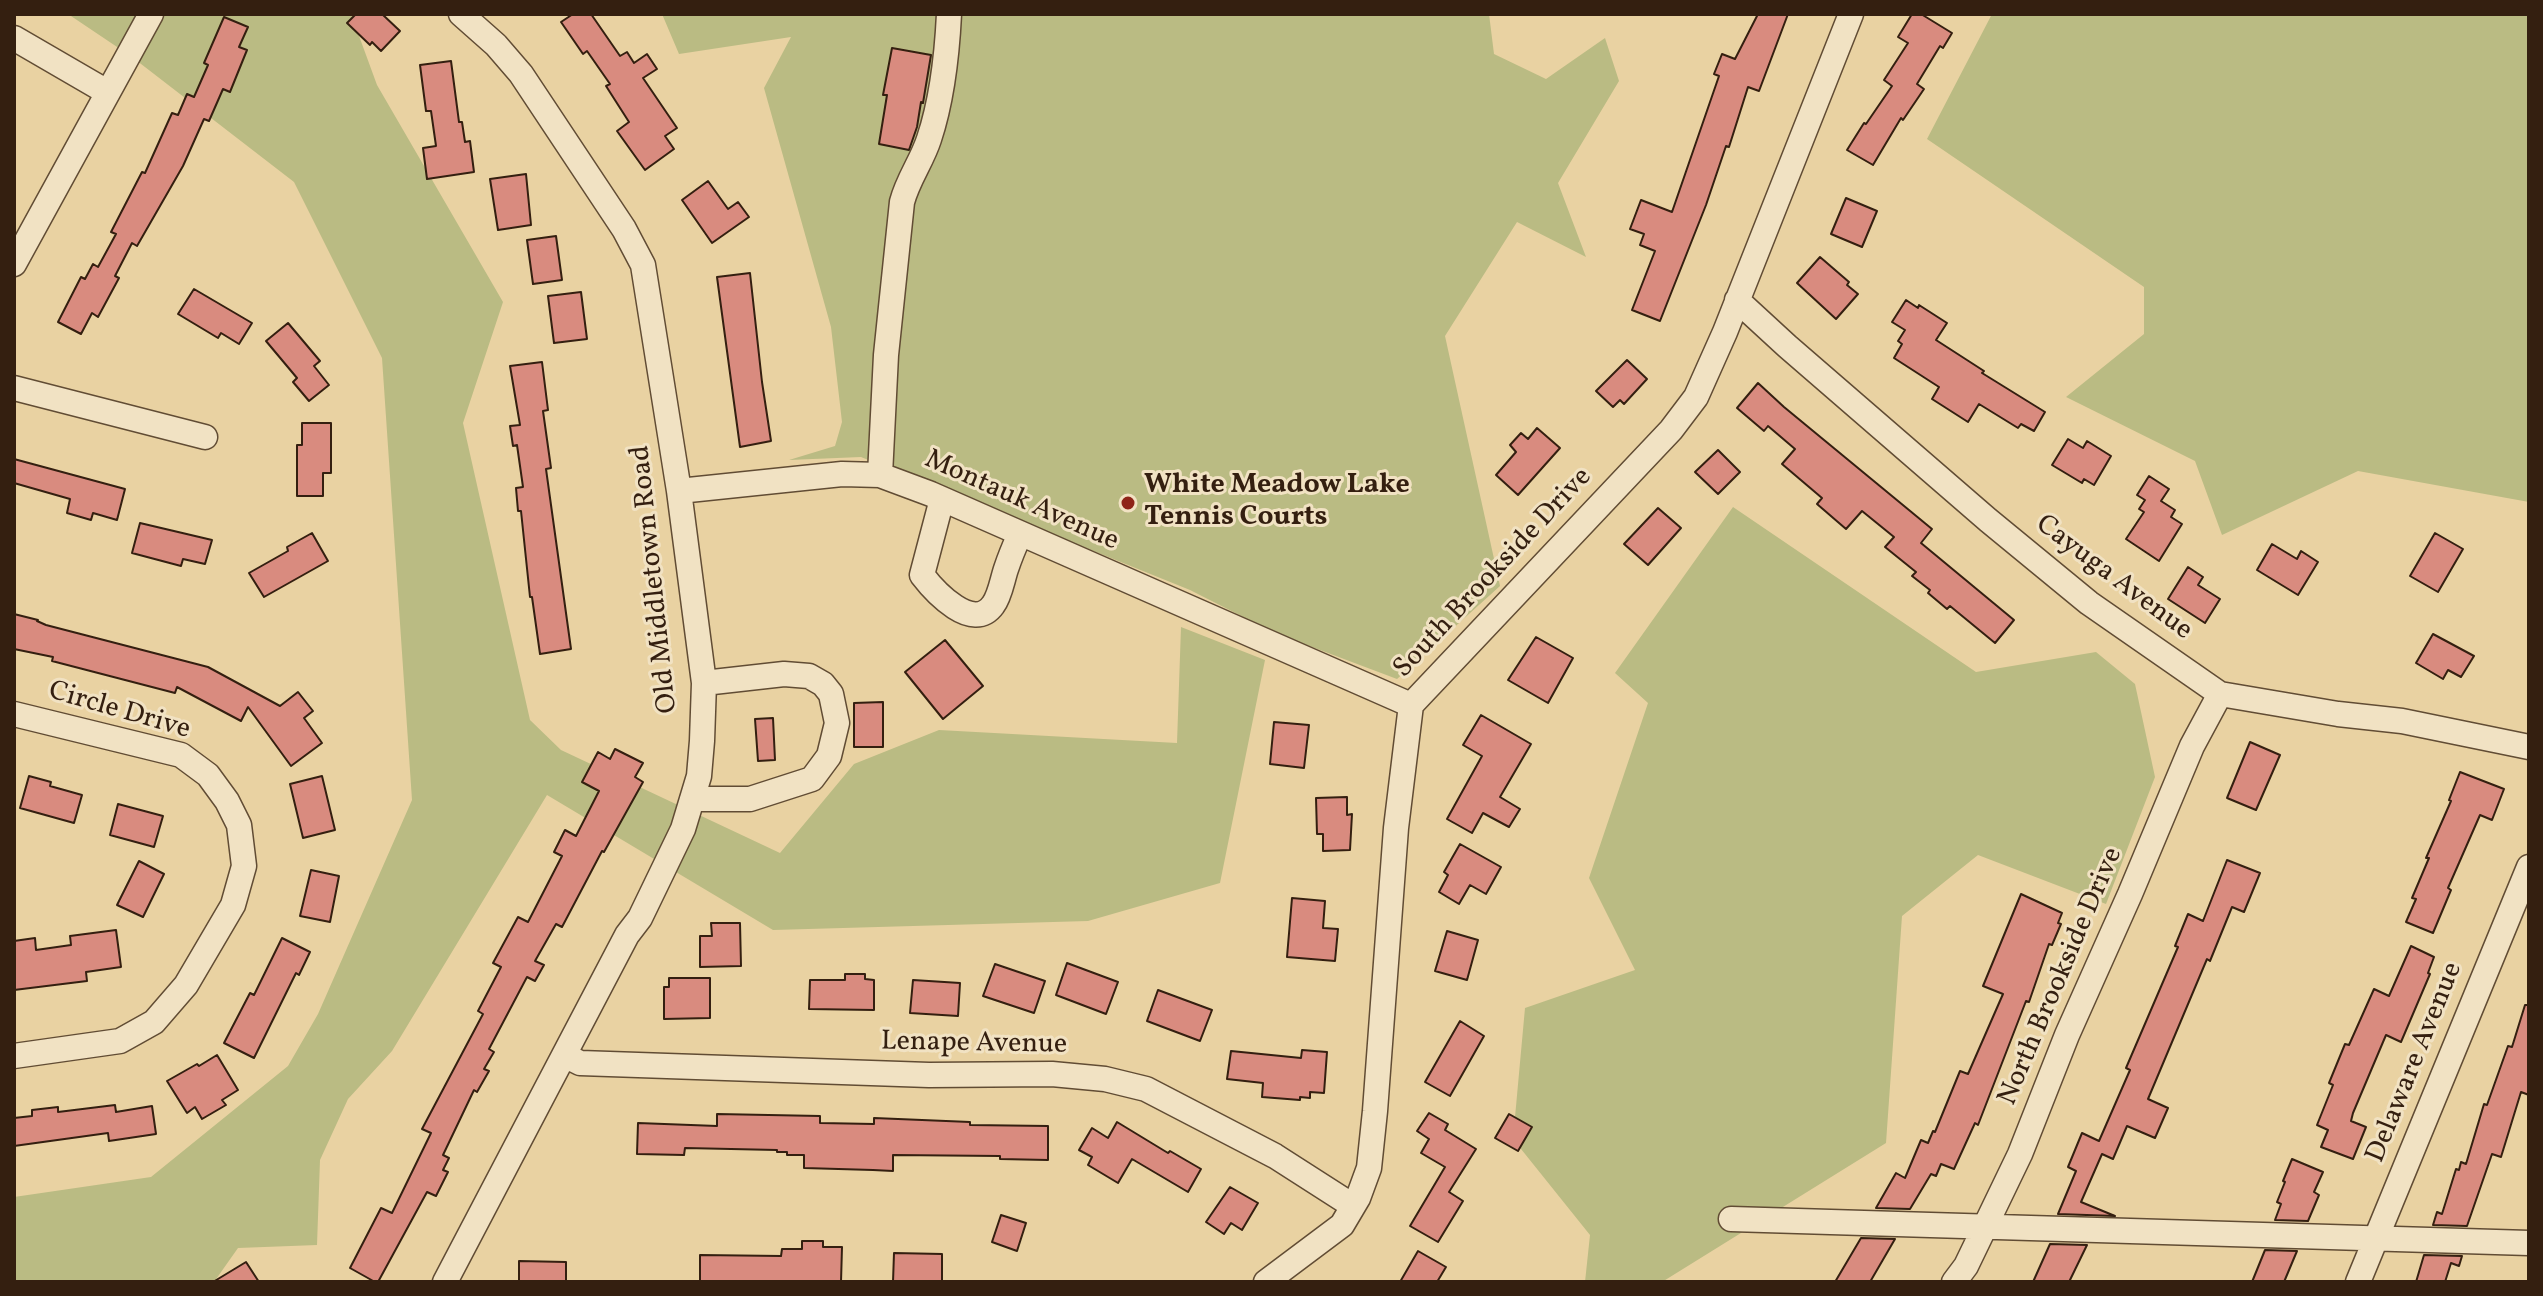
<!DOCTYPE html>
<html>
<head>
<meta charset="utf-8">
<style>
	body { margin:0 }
	#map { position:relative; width:2543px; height:1296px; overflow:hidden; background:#e9d2a2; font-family:Vollkorn,serif }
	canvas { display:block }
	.frame { position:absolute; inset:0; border:16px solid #341f10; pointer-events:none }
</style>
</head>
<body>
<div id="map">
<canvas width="2543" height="1296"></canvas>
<div class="frame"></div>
</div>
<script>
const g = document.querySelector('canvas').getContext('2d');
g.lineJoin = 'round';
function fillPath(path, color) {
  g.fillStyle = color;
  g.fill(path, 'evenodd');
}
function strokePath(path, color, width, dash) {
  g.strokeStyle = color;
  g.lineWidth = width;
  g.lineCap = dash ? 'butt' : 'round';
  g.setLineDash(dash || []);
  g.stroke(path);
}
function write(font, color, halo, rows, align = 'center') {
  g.font = font + ' Vollkorn,serif';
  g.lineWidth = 6;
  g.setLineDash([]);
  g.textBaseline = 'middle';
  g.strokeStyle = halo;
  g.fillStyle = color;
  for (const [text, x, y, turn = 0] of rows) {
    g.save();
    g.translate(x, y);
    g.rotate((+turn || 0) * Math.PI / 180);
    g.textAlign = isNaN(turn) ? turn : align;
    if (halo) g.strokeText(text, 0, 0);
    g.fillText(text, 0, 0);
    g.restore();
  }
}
const green = new Path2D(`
	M68 14H351L377 85 503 302 463 423 530 720 561 750 780 853 854 764 939 730 1177 743 1181 627 1265 660 1220 883 1088 921 773 930 547 795 392 1051 348 1099 320 1160 317 1245 238 1248 214 1282H14V1197L151 1177 288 1066 318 1014 412 800 382 358 294 182 132 57Z
	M662 14H1489L1494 54 1546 79 1605 38 1619 81 1558 183 1586 257 1517 222 1445 336 1500 586 1397 679 1275 633 1190 590 861 457 789 460 835 446 842 422 831 327 764 88 791 37 679 54Z
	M1992 14H2529V502L2358 471 2222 535 2195 461 2066 397 2144 334V287L1927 139Z
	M1733 507 1976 672 2096 652 2135 684 2155 777 2106 904 1978 855 1902 916 1886 1143 1662 1282H1585L1590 1235 1513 1139 1525 1008 1635 970 1589 878 1648 703 1615 673Z`);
const building = new Path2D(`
	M356 14H382L400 31 381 51 372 42 370 45 347 23Z
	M573 14H591L620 56 627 52 634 63 647 54 657 69 643 78 677 128 665 136 674 149 645 170 617 131 629 122 606 86 610 84 587 51 583 54 561 22Z
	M1758 14H1788L1759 91 1748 87 1729 147 1726 146 1706 205 1660 321 1632 310 1655 251 1640 245 1644 234 1630 229 1641 200 1672 212 1719 76 1714 74 1722 54 1735 59Z
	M1912 14H1921L1952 33 1943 48 1940 46 1917 84 1924 89 1903 120 1901 118 1873 165 1847 150 1864 123 1866 124 1892 86 1884 80 1908 43 1898 37Z
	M224 17 248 27 239 47 247 50 230 92 223 89 209 121 204 119 183 166 137 246 132 243 115 276 119 278 98 317 92 313 81 334 58 322 81 277 85 279 93 264 98 267 116 234 111 232 142 172 145 173 172 113 178 115 187 94 194 97 208 65 204 63Z
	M892 48 931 55 923 103 921 102 917 127 909 150 879 144 887 95H883Z
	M451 61 459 122H462L465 142 470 141 474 172 427 179 423 148 436 146 431 111H426L420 65Z
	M526 174 531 225 498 230 490 179Z
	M708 181 728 209 738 202 749 217 712 243 682 200Z
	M1846 198 1877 211 1862 247 1831 234Z
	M556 236 562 280 533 284 527 240Z
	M1820 257 1849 282 1847 285 1858 294 1836 319 1797 283Z
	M750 273 762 382 771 441 740 447 717 277Z
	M194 289 252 323 239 344 221 333 218 338 178 314Z
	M581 292 587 339 554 343 548 296Z
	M1906 300 1918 308 1919 305 1947 323 1936 340 1984 371 1982 373 2045 412 2034 431 2021 424 2018 428 1979 404 1968 422 1932 399 1939 387 1894 358 1902 344 1898 341 1905 330 1892 322Z
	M288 323 320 361 314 366 329 385 309 401 293 382 297 378 266 341Z
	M1627 360 1647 379 1624 404 1620 400 1613 407 1596 391Z
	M542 362 548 410 543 411 551 468 546 469 571 649 540 654 532 597H530L521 511H518L516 488 523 487 517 445 513 446 510 426 520 425 510 366Z
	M1758 383 1784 407 1932 529 1921 543 2014 620 1995 643 1950 606 1947 609 1928 593 1930 590 1912 576 1916 572 1885 547 1894 537 1862 511 1846 529 1817 504 1822 498 1782 464 1795 449 1768 426 1764 431 1737 408Z
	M302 423H331V473H323V496H297V445H302Z
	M1537 428 1560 448 1518 495 1496 475 1516 452 1510 445 1521 433 1528 439Z
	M2068 439 2083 448 2087 441 2111 456 2094 485 2084 479 2082 483 2052 465Z
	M1718 450 1740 472 1718 494 1695 472Z
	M14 459 125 489 117 520 93 513 91 520 67 513 70 499 14 483Z
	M2149 476 2169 489 2161 501 2175 510 2171 517 2182 524 2159 561 2126 539 2144 512 2139 509 2145 500 2137 495Z
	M1658 508 1681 528 1648 565 1624 544Z
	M140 523 212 540 205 564 183 559 181 566 132 553Z
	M312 533 328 561 264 597 249 573 288 551 287 547Z
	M2435 533 2463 549 2438 592 2410 576Z
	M2272 544 2297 559 2301 551 2318 562 2298 595 2257 570Z
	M2188 567 2203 577 2198 585 2220 599 2205 623 2168 599Z
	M14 614 38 620 37 621 46 625 208 667 280 706 298 692 313 711 304 718 322 743 291 766 248 707 241 721 177 687 175 693 52 661 53 657 14 649Z
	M2433 634 2474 656 2461 677 2448 670 2443 679 2416 663Z
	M1536 637 1573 658 1548 703 1508 680Z
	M945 640 983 686 943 719 905 672Z
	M883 702V747H854V703Z
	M1481 715 1531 744 1500 797 1520 809 1509 827 1483 813 1472 833 1447 819 1482 756 1463 745Z
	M773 718 775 760 758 761 755 719Z
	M1274 722 1309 725 1304 768 1270 764Z
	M2250 742 2280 755 2256 810 2227 798Z
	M615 749 643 763 635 777 643 782 604 852 602 851 562 927 556 924 535 961 544 965 535 981 527 977 489 1049 494 1052 484 1069 489 1071 477 1092 474 1090 443 1155 449 1158 443 1170 448 1172 436 1196 427 1192 378 1282H375L350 1268 381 1208 392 1213 431 1133 422 1129 483 1014 478 1011 501 967 493 963 518 917 528 922 562 856 554 852 565 830 576 836 599 791 582 782 598 752 610 759Z
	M2460 772 2504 789 2492 820 2480 815 2448 888 2451 890 2433 933 2406 922 2416 899 2412 898 2429 858H2426L2451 801 2449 800Z
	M29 776 51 782 50 786 82 795 74 823 20 808Z
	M322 776 335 830 303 838 290 784Z
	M1347 797V815L1352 814 1350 850 1323 851V834H1317L1316 798Z
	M118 804 163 816 154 847 110 835Z
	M1460 844 1501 867 1486 894 1470 885 1459 904 1439 892 1448 875 1444 872Z
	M2227 860 2260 873 2244 912 2232 907 2210 961 2207 959 2148 1099 2168 1108 2155 1138 2127 1126 2113 1159 2102 1154 2081 1202 2115 1216 2058 1214 2076 1171 2068 1167 2082 1133 2099 1141 2130 1070 2126 1068 2178 947 2175 946 2188 914 2203 921Z
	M139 861 164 874 143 917 117 905Z
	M311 870 339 876 330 922 300 916Z
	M2021 894 2062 913 2058 923 2061 924 2052 945 2049 944 2029 1002 2026 1001 1978 1125 1975 1123 1954 1169 1941 1164 1936 1176 1931 1174 1910 1209 1876 1208 1896 1173 1905 1178 1921 1140 1928 1143 1933 1131 1935 1132 1960 1071 1968 1074 2003 994 1983 986Z
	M1292 898 1325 901 1323 928 1338 929 1335 961 1287 957Z
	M711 923H740L741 966 700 967V936H712Z
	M116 930 121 967 86 972 87 981 14 990V941L35 938 36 950 71 945 70 936Z
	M1447 931 1478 940 1467 980 1435 971Z
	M282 938 310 952 299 975 296 973 254 1058 224 1043 250 993 254 995Z
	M2411 946 2434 957 2428 973 2430 974 2401 1042 2386 1035 2353 1113 2351 1121 2366 1127 2353 1159 2321 1147 2328 1130 2317 1125 2333 1085 2329 1083 2345 1044 2349 1045 2374 989 2389 996Z
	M1067 963 1118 982 1106 1014 1056 995Z
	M995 964 1045 981 1034 1013 983 996Z
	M845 974H865V979L874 980V1010L809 1009 810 980H845Z
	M669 978H710V1018L664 1019V987H669Z
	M913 980 960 983 958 1016 910 1013Z
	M1158 990 1212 1010 1200 1041 1147 1021Z
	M2525 1005H2529V1095L2521 1092 2501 1157 2492 1154 2467 1226 2433 1225 2437 1212 2442 1214 2456 1169 2459 1170 2461 1162 2466 1164 2484 1104 2487 1105 2508 1046 2512 1047Z
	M1460 1021 1484 1036 1450 1096 1425 1082Z
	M1302 1050 1327 1052 1324 1093 1310 1092V1098L1300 1097V1100L1262 1097 1263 1083 1227 1079 1231 1051 1301 1058Z
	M217 1055 238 1090 222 1100 226 1105 202 1119 195 1107 187 1113 167 1081 197 1064 199 1066Z
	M115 1105 116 1112 152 1106 156 1134 109 1141 108 1133 14 1146V1118L32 1116V1110L58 1107V1112Z
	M1429 1113 1448 1124 1445 1130 1476 1149 1449 1192 1463 1201 1438 1242 1410 1226 1445 1167 1421 1153 1429 1139 1417 1131Z
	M717 1114 820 1116V1123L874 1124V1118L970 1122V1125L1048 1126V1160L1000 1159V1156L893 1155V1171L873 1170 804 1168V1155H787V1152H777V1150L685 1148 684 1155 637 1154 638 1123 717 1126Z
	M1509 1114 1532 1127 1518 1151 1495 1138Z
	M1117 1122 1168 1153 1170 1151 1201 1169 1188 1192 1132 1159 1118 1183 1088 1165 1092 1157 1079 1150 1092 1128 1108 1138Z
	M2292 1159 2323 1172 2314 1192 2319 1195 2308 1221 2275 1220 2281 1204 2277 1202 2285 1182 2283 1181Z
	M1230 1187 1258 1203 1242 1230 1231 1223 1224 1234 1206 1222Z
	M1001 1215 1026 1223 1017 1251 992 1242Z
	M1861 1238 1895 1239 1870 1282H1835Z
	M802 1241H823V1247H842L841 1282H700V1255L781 1256 782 1249H802Z
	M2050 1244 2087 1245 2069 1282H2033Z
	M2265 1250 2297 1251 2284 1282H2252Z
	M1418 1251 1446 1267 1437 1282H1400Z
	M894 1253 942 1254V1282H893Z
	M2424 1255 2462 1256 2459 1266 2451 1263 2445 1282H2416Z
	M519 1261 566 1262V1282H519Z
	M246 1262 259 1282H213Z`);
const minor = new Path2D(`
	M14 38 107 92
	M14 264 151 14
	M1737 300 1787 346 1988 520 2089 603 2220 694 2338 714 2402 721 2529 747
	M14 388 205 437
	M880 475 886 355 902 202C908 179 922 161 929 139 942 100 947 55 949 14
	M679 491 842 474 880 475 931 494 1411 705
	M942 499 922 575C935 592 973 633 993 605 1000 596 1002 581 1006 569 1010 557 1015 545 1020 534
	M14 714 181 755 208 775 227 801 239 825 244 866 233 905 186 985 154 1022 120 1041 14 1056
	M692 799H750L812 779 829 756 837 723 831 694 823 684 809 676 784 674 704 683
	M564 1055 580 1063 929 1075 1052 1074 1105 1079 1146 1089 1275 1156 1353 1206
	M1731 1219 2529 1243
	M445 1282 627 935 640 918 683 829 699 776 702 741 704 683 679 491 643 265 624 229 521 74 496 45 461 14
	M1266 1282 1342 1225 1358 1198 1369 1168 1375 1111 1396 828 1411 705 1671 430 1696 397 1725 332 1851 14
	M1954 1282 1966 1266 2020 1154 2067 1035 2130 894 2192 746 2220 694
	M2358 1282 2529 867`);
const markers = [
	[1128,503,8,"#8f2418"]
];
const poiNames = [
	["White Meadow Lake",1144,487],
	["Tennis Courts",1144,519]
];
const streetNames = [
	["Montauk Avenue",1021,502,24],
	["South Brookside Drive",1494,574,-47],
	["Old Middletown Road",656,579,-96],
	["Cayuga Avenue",2113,579,37],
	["Circle Drive",119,712,16],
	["North Brookside Drive",2062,977,-67],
	["Lenape Avenue",974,1045,1],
	["Delaware Avenue",2416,1063,-68]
];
fillPath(green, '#babb83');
fillPath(building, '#d98b7f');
strokePath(building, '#341f10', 2);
strokePath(minor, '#614c34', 27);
strokePath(minor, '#f1e2c3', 24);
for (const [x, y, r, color] of markers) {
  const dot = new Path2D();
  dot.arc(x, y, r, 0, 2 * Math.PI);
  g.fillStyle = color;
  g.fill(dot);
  strokePath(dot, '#f1e2c3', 3);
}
write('bold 28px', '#341f10', '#f1e2c3', poiNames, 'left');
write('28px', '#341f10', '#f1e2c3', streetNames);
</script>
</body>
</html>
